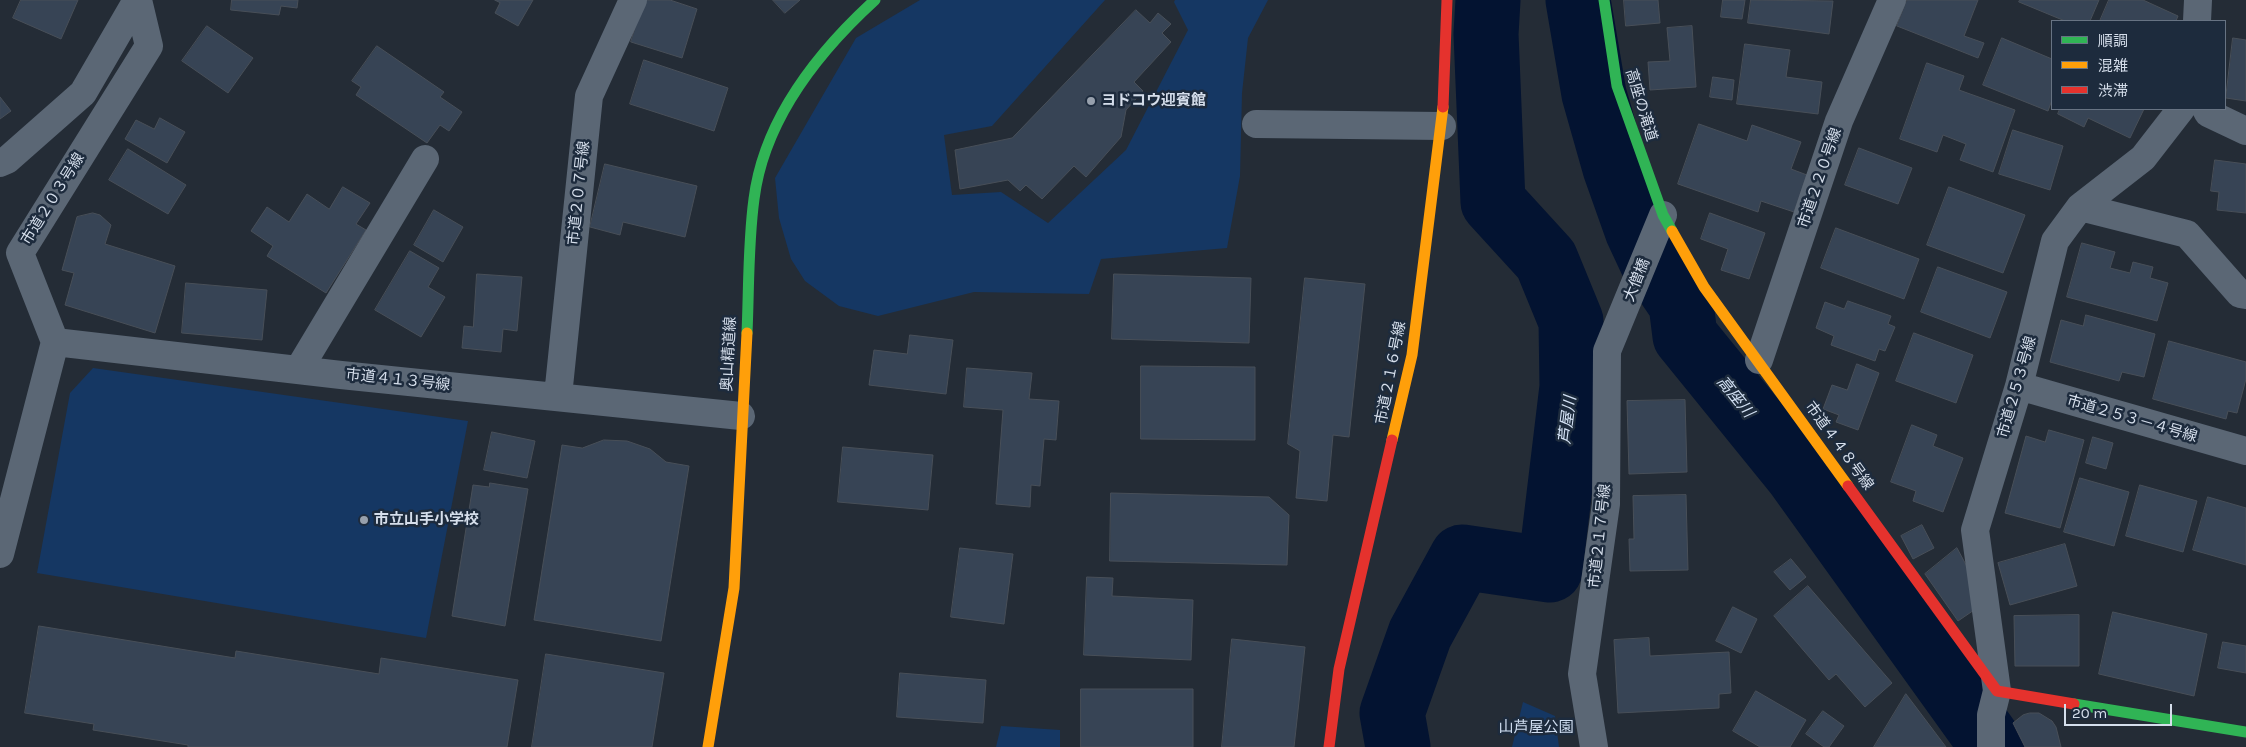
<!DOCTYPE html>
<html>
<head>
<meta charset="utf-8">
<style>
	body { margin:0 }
	#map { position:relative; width:2246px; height:747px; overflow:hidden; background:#242c36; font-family:Karla,"Noto Sans JP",sans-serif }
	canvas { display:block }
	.legend { position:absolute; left:2051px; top:20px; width:175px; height:90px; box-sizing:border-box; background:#1d2b3d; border:1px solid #677383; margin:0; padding:6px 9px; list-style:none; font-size:15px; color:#d5deeb }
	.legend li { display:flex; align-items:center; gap:10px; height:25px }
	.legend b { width:25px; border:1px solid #677383 }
	.scale { position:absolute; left:2064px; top:704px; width:108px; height:22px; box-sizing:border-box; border:2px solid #d5deeb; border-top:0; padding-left:6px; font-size:15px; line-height:18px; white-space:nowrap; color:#d5deeb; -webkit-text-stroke:4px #1d2b3d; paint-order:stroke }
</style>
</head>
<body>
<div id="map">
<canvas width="2246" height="747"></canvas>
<ul class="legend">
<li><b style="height:6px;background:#30b455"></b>順調</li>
<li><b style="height:6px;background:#ff9f0a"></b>混雑</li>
<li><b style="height:6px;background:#e5322d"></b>渋滞</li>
</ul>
<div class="scale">20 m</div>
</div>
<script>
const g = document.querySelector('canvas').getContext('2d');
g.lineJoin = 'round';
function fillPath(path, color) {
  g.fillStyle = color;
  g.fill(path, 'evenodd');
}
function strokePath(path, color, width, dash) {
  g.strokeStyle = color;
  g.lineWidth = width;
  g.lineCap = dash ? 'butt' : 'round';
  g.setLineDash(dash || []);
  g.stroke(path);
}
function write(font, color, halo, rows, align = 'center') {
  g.font = font + ' Karla,"Noto Sans JP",sans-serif';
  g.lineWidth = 5;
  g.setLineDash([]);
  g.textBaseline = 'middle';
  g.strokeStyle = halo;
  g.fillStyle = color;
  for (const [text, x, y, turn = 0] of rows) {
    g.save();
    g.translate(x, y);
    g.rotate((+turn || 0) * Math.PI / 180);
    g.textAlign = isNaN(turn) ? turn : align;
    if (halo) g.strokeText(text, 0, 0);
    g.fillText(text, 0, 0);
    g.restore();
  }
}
const green = new Path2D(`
	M920 0H1105L992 126 944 135 952 195 1001 192 1048 223 1126 150 1188 30 1174 2 1175 0H1268L1248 38 1242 93 1240 176 1227 248 1101 259 1089 294 974 292 878 316 839 306 805 281 791 259 779 218 775 178 856 38Z
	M93 368 468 421 426 638 37 573 70 393Z
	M1523 702 1555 716 1559 747H1512Z
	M1001 726 1060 730V747H996Z`);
const river = new Path2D(`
	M1578 0 1594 94 1615 168 1637 230 1651 260 1681 304 1685 336 1797 474 1993 747
	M1398 747 1392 713 1420 634 1462 557 1550 570 1572 387 1571 321 1546 260 1493 202 1486 34 1488 0`);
const building = new Path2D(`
	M21 0H78L61 39 13 18Z
	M232 0H298L297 8 281 6 279 15 231 10Z
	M495 0H533L518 26 495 13 500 3Z
	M644 0H670L697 9 682 58 631 42Z
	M773 0H800L785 13Z
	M1624 0H1658L1660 23 1626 26Z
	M1723 0H1745L1742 19 1721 17Z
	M1751 0 1833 1 1829 34 1748 23Z
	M1907 0H1978L1964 36 1984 43 1978 58 1897 26Z
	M2020 0H2099L2090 21H2065L2019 2Z
	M2109 0H2143L2178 16 2176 21H2100Z
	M1136 10 1150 23 1158 13 1171 24 1162 33 1171 42 1134 82 1143 91 1126 110 1121 137 1086 177 1074 166 1042 199 1026 185 1020 191 1008 180 960 189 955 150 1012 138Z
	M207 26 253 58 228 93 182 61Z
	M1692 26 1696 87 1650 90 1648 62 1670 61 1667 28Z
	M2002 38 2052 59V100L2048 111 1983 85Z
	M2233 38 2246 40V101L2226 98Z
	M1745 44 1790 50 1786 77 1822 82 1818 114 1737 104Z
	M377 46 444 92 440 97 462 112 449 131 440 125 427 143 356 95 361 87 352 81Z
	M644 60 728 88 714 131 630 104Z
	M1927 63 1964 76 1959 90 2015 110 1993 172 1960 160 1966 144 1943 135 1937 152 1900 139Z
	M1713 77 1734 80 1732 100 1710 97Z
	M0 97 11 111 0 119Z
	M2060 109H2144L2130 138 2088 118 2084 127 2058 114Z
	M160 118 185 132 167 163 125 139 136 120 154 129Z
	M1699 124 1747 141 1752 125 1801 142 1791 169 1807 175 1794 212 1761 201 1758 212 1678 184Z
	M2013 130 2063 146 2050 190 1999 174Z
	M1859 148 1912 168 1898 204 1845 185Z
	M128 149 186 185 168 214 109 180Z
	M2215 160 2246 164V213L2217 210 2219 192 2211 191Z
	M605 164 697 186 685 237 623 222 620 235 590 227Z
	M343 187 370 203 356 224 366 230 326 293 267 256 273 246 251 231 267 207 289 222 307 194 329 209Z
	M1949 187 2025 215 2003 273 1927 245Z
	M434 210 463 227 443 262 414 245Z
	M93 213 100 215 111 225 105 244 175 266 155 333 65 305 74 273 62 270 77 217Z
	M1710 213 1765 233 1749 279 1721 270 1728 249 1701 239Z
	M1836 228 1919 259 1904 299 1821 268Z
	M2082 243 2115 252 2110 268 2130 273 2133 262 2153 267 2150 278 2168 283 2157 321 2067 297Z
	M410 251 439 268 428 287 445 297 421 337 375 310Z
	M1938 267 2007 292 1990 338 1921 312Z
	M477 274 522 277 517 331 503 329 501 352 462 348 464 326 473 327Z
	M1114 274 1251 278 1249 343 1112 339Z
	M1305 278 1365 284 1349 437 1333 435 1327 501 1296 498 1300 451 1288 444Z
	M186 283 267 290 262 340 182 333Z
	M1848 301 1891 316 1888 324 1895 327 1885 351 1879 349 1875 361 1831 345 1834 336 1816 328 1825 302 1844 309Z
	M2086 315 2155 334 2144 377 2122 372 2119 381 2050 362 2061 320 2083 326Z
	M1914 333 1973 355 1956 403 1896 381Z
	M910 335 953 340 946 394 869 385 874 350 907 354Z
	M2169 341 2246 362V379L2237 413 2228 411 2226 419 2153 399Z
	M1857 364 1879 373 1858 430 1836 422 1839 415 1823 409 1832 385 1847 390Z
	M1141 366 1255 367V440L1141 439Z
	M967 368 1032 373 1029 399 1059 401 1056 440 1044 439 1040 486 1031 485 1030 507 996 504 1003 410 964 407Z
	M1685 400 1687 472 1629 474 1627 401Z
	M1912 425 1937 435 1933 446 1963 458 1943 512 1913 501 1916 491 1891 482Z
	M2049 430 2084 440 2060 528 2005 513 2026 436 2045 442Z
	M492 432 535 441 527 478 484 470Z
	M2093 437 2113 443 2106 469 2086 463Z
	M604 440 627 441 650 449 666 462 689 466 661 641 534 620 562 445 582 448Z
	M843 447 933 455 928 510 838 502Z
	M2080 478 2129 492 2114 546 2064 532Z
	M490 483 528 489 505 626 452 616 473 485 489 487Z
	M2140 485 2197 501 2183 552 2126 536Z
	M1111 493 1269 497 1289 515 1287 565 1110 561Z
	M1686 495 1688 570 1630 571 1629 539H1634L1633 496Z
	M2208 497 2246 508V565L2193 550Z
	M1922 525 1934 548 1913 559 1901 536Z
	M2065 544 2077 586 2010 605 1998 563Z
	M960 548 1013 554 1004 624 951 617Z
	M1957 548 1972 576 1977 608 1958 621 1925 574Z
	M1791 559 1806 577 1790 590 1774 572Z
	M1087 577 1113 578 1112 596 1193 600 1191 660 1084 655Z
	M1808 586 1892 683 1865 707 1836 674 1829 680 1774 616Z
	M1733 607 1757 619 1741 653 1716 641Z
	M2113 612 2207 634 2194 696 2099 674Z
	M2079 615V666H2015L2014 616Z
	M39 626 235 658 236 651 379 674 381 658 518 680 507 747H188V745L93 730 94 724 25 713Z
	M1649 638 1650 656 1729 652 1731 693 1719 694V708L1618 713 1614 640Z
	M1232 639 1305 647 1294 747H1222Z
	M2223 642 2246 646V673L2218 668Z
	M546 654 664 673 652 747H532Z
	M900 673 986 680 983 723 897 717Z
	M1081 689H1193V747H1081Z
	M1756 691 1806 720 1790 747H1760L1733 731Z
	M1906 694 1946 747H1874Z
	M1823 711 1844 726 1829 747H1824L1806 734Z
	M2030 713H2039L2052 721 2056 727 2061 747H2025L2013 723 2023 715Z`);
const street = new Path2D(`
	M2197 21 2198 0
	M2206 109 2208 113 2246 131
	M1256 124 1442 126
	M0 163 7 160 83 93 137 0
	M2080 207 2187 234 2240 294 2246 295
	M55 342 341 375 741 416
	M1759 360 1839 121 1892 0
	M299 369 425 159
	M2019 386 2246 451
	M558 396 589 96 633 0
	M0 554 55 342 20 253 149 46 138 0
	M1594 747 1582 674 1606 504 1607 351 1663 215
	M1991 747V715L1997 691 1975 530 2019 386 2055 241 2080 207 2143 158 2181 109`);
const fast = new Path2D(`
	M1604 0 1617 86 1663 215 1672 231
	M747 333C749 288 748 243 754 199 764 119 818 52 875 0
	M2074 704 2246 732`);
const slow = new Path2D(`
	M1672 231 1704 287 1848 486
	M1392 440 1412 355 1443 107
	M708 747 734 588 747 333`);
const jam = new Path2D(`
	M1443 107 1447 0
	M1848 486 1997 691 2074 704
	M1329 747 1339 669 1392 440`);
const markers = [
	[1091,101,5,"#97a0ac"],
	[364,520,5,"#97a0ac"]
];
const poiNames = [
	["ヨドコウ迎賓館",1101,101],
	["市立山手小学校",374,520]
];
const streetNames = [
	["高座の滝道",1641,105,73],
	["市道２２０号線",1820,178,-71],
	["市道２０７号線",579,193,-84],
	["市道２０３号線",53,199,-58],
	["大僧橋",1637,280,-68],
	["奥山精道線",729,354,-87],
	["市道２１６号線",1391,373,-79],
	["市道４１３号線",398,380,6],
	["市道２５３号線",2017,387,-74],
	["市道２５３－４号線",2132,419,16],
	["市道４４８号線",1839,446,54],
	["市道２１７号線",1600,536,-84]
];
const parkNames = [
	["山芦屋公園",1536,728]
];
const waterNames = [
	["高座川",1735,397,51],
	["芦屋川",1568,420,-83]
];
fillPath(green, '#153763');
strokePath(river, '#031331', 65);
fillPath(building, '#374455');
strokePath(building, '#484f58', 1);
strokePath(street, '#5b6775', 28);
strokePath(fast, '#30b455', 11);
strokePath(slow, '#ff9f0a', 11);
strokePath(jam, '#e5322d', 11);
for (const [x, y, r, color] of markers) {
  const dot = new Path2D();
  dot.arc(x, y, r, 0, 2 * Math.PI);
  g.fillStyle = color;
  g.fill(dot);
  strokePath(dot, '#1d2b3d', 2);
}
write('bold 15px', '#d5deeb', '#1d2b3d', poiNames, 'left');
write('15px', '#d5deeb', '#1d2b3d', streetNames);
write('15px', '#d0def1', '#1d2b3d', parkNames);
write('italic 16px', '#d6e4f7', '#1d2b3d', waterNames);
</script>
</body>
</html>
